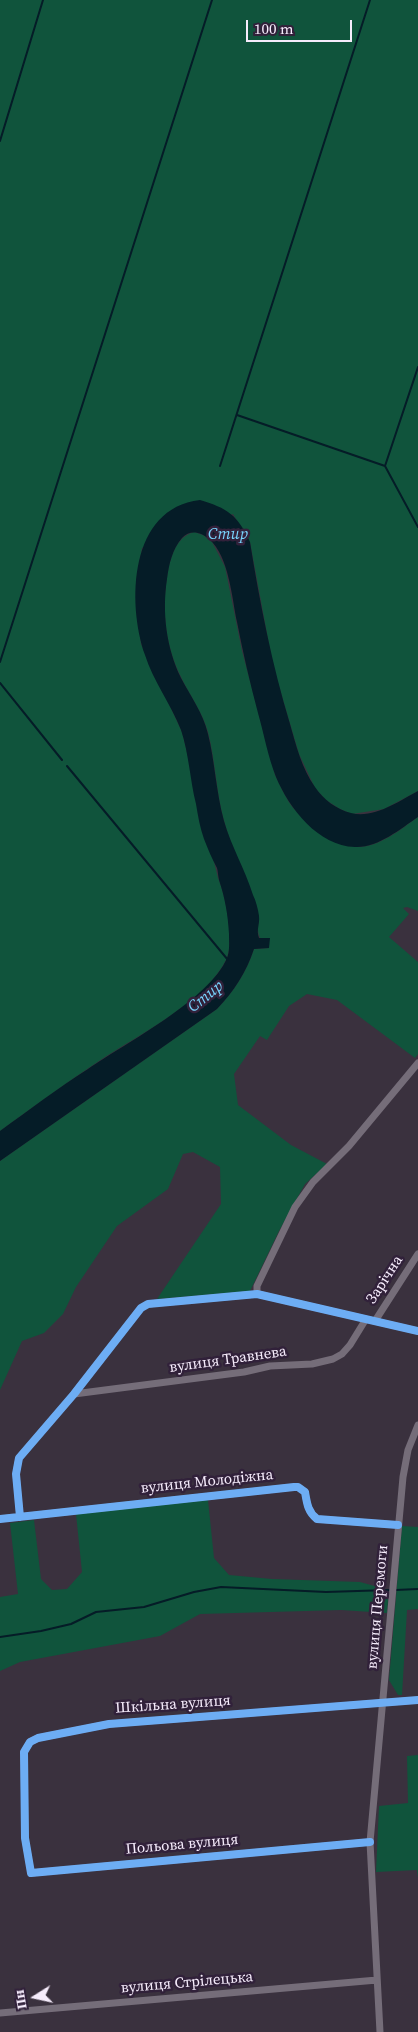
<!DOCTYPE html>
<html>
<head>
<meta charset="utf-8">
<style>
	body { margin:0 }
	#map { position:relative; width:418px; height:2032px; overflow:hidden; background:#3a313e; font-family:"Source Serif 4",serif }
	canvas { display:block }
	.north { position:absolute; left:10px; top:1972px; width:50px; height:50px; -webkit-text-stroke:4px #31213a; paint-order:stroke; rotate:260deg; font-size:14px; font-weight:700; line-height:20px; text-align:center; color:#f6ecfc }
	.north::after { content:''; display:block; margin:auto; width:18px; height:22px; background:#f6ecfc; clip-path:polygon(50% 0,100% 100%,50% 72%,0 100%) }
	.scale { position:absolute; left:246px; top:20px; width:106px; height:22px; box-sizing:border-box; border:2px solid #f6ecfc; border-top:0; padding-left:6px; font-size:15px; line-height:18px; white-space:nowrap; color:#f6ecfc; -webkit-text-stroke:4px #31213a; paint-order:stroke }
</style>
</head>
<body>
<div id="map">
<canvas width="418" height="2032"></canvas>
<div class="north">Пн</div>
<div class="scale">100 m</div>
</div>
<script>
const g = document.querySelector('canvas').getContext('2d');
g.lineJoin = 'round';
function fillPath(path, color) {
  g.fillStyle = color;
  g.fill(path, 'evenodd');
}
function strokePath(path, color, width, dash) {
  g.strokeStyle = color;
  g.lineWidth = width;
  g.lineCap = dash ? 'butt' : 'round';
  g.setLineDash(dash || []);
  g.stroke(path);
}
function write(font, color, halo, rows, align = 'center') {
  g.font = font + ' "Source Serif 4",serif';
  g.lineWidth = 5;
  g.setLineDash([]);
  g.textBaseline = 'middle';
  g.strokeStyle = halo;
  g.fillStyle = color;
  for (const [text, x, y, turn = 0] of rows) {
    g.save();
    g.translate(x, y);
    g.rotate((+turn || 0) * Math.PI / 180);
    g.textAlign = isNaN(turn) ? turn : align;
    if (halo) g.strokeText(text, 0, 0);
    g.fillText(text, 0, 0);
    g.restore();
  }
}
const green = new Path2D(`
	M0 0H418V791L384 809 352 814 340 809 326 800 315 788 299 754 273 666 250 542 233 514 142 548 136 582 137 606 141 644 182 732 218 878C226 897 235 942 226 960 205 1002 138 1035 99 1061 66 1083 33 1107 0 1131Z
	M194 532 203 535 212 542 225 567 242 651 275 775C281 787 286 799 294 809 298 813 352 846 356 847 379 848 401 829 418 817V911L407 907 403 908 409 914 389 937 418 962V1054L415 1058 337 1000 307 994 289 1006 267 1040 260 1036 234 1074 238 1105 291 1145 327 1164 305 1184 279 1231 250 1291 157 1299 221 1204 220 1167 193 1152 183 1154 168 1189 117 1226 76 1287 63 1314 44 1333 22 1341 0 1390V1161L217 1009C234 991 246 973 254 949L269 948C257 936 257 934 259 917 247 884 232 851 223 817 216 789 215 759 208 732 202 711 190 696 181 677 164 643 161 604 169 566 173 551 178 537 194 532Z
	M208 1500 214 1558 229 1575 272 1579 360 1582 389 1590 387 1613 341 1610 200 1614 160 1636 20 1662 0 1671V1597L18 1594 10 1523 34 1520 41 1579 52 1590 67 1589 82 1572 76 1514Z
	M402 1526 418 1527V1609L407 1610 402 1695H398L389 1680Z
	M418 1755V1878L417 1870 376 1872 379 1806 408 1803 407 1756Z`);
const water = new Path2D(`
	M200 500C227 508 238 515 250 542 260 604 272 664 290 724 296 745 302 769 315 787 323 799 337 810 351 813 374 819 399 801 418 791V817C400 829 378 848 355 847 318 846 289 808 276 777 268 757 264 734 258 713 250 683 243 653 237 622 232 598 229 556 209 539 201 532 190 529 182 538 172 550 169 564 167 579 162 612 166 647 181 678 191 697 203 713 208 734 215 762 216 792 224 821 231 846 245 869 253 895 256 901 258 909 259 916 260 924 256 930 259 938H270L269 948 254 949C246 973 234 991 217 1009L0 1161V1131C29 1110 58 1088 88 1069 126 1043 210 999 227 958 230 951 229 942 229 934 228 915 225 898 219 880 218 876 218 871 217 868 212 859 208 849 204 839 200 828 198 816 196 804 190 780 189 754 181 730 171 704 153 681 145 655 127 603 129 508 200 500Z`);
const stream = new Path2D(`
	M0 141 43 0
	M237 415 385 466 418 527
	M220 466 370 0
	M385 466 418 367
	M0 662 212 0
	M0 683 62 760
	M67 766 228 960
	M396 1590 418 1589
	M0 1637 41 1631 71 1624 96 1612 144 1607 194 1592 221 1587 326 1592 389 1590`);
const minor = new Path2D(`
	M257 1294V1286L295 1207 313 1182 349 1146 418 1063
	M375 1321 418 1254
	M74 1394 244 1372 270 1366 312 1364 333 1359 342 1354 350 1345 366 1319
	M20 1517 16 1474 19 1458 74 1394 141 1308 148 1304 257 1294 418 1331
	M0 1519 294 1487H298L305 1492C307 1504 308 1512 317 1519L398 1525
	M370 1842 31 1873 25 1838 24 1752 30 1742 38 1738 109 1724 418 1700
	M0 2013 377 1980
	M380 2032 370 1842 403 1477 408 1450 418 1425`);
const cycleway = new Path2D(`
	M20 1517 16 1474 19 1458 74 1394 141 1308 148 1304 257 1294 418 1331
	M0 1519 294 1487H298L305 1492C307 1504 308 1512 317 1519L398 1525
	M370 1842 31 1873 25 1838 24 1752 30 1742 38 1738 109 1724 418 1700`);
const streetNames = [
	["Зарічна",385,1280,-57],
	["вулиця Травнева",228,1360,-8],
	["вулиця Молодіжна",207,1482,-6],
	["вулиця Перемоги",378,1607,-85],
	["Шкільна вулиця",173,1705,-4],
	["Польова вулиця",182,1845,-5],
	["вулиця Стрілецька",187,1983,-5]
];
const waterNames = [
	["Стир",228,535],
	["Стир",206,997,-39]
];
fillPath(green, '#10543c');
fillPath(water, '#051c27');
strokePath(stream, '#051c27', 2);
strokePath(minor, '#756d79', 7);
strokePath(cycleway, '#6dadf4', 8);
write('15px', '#f6ecfc', '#31213a', streetNames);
write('italic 16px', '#78d4fd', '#31213a', waterNames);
</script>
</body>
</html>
